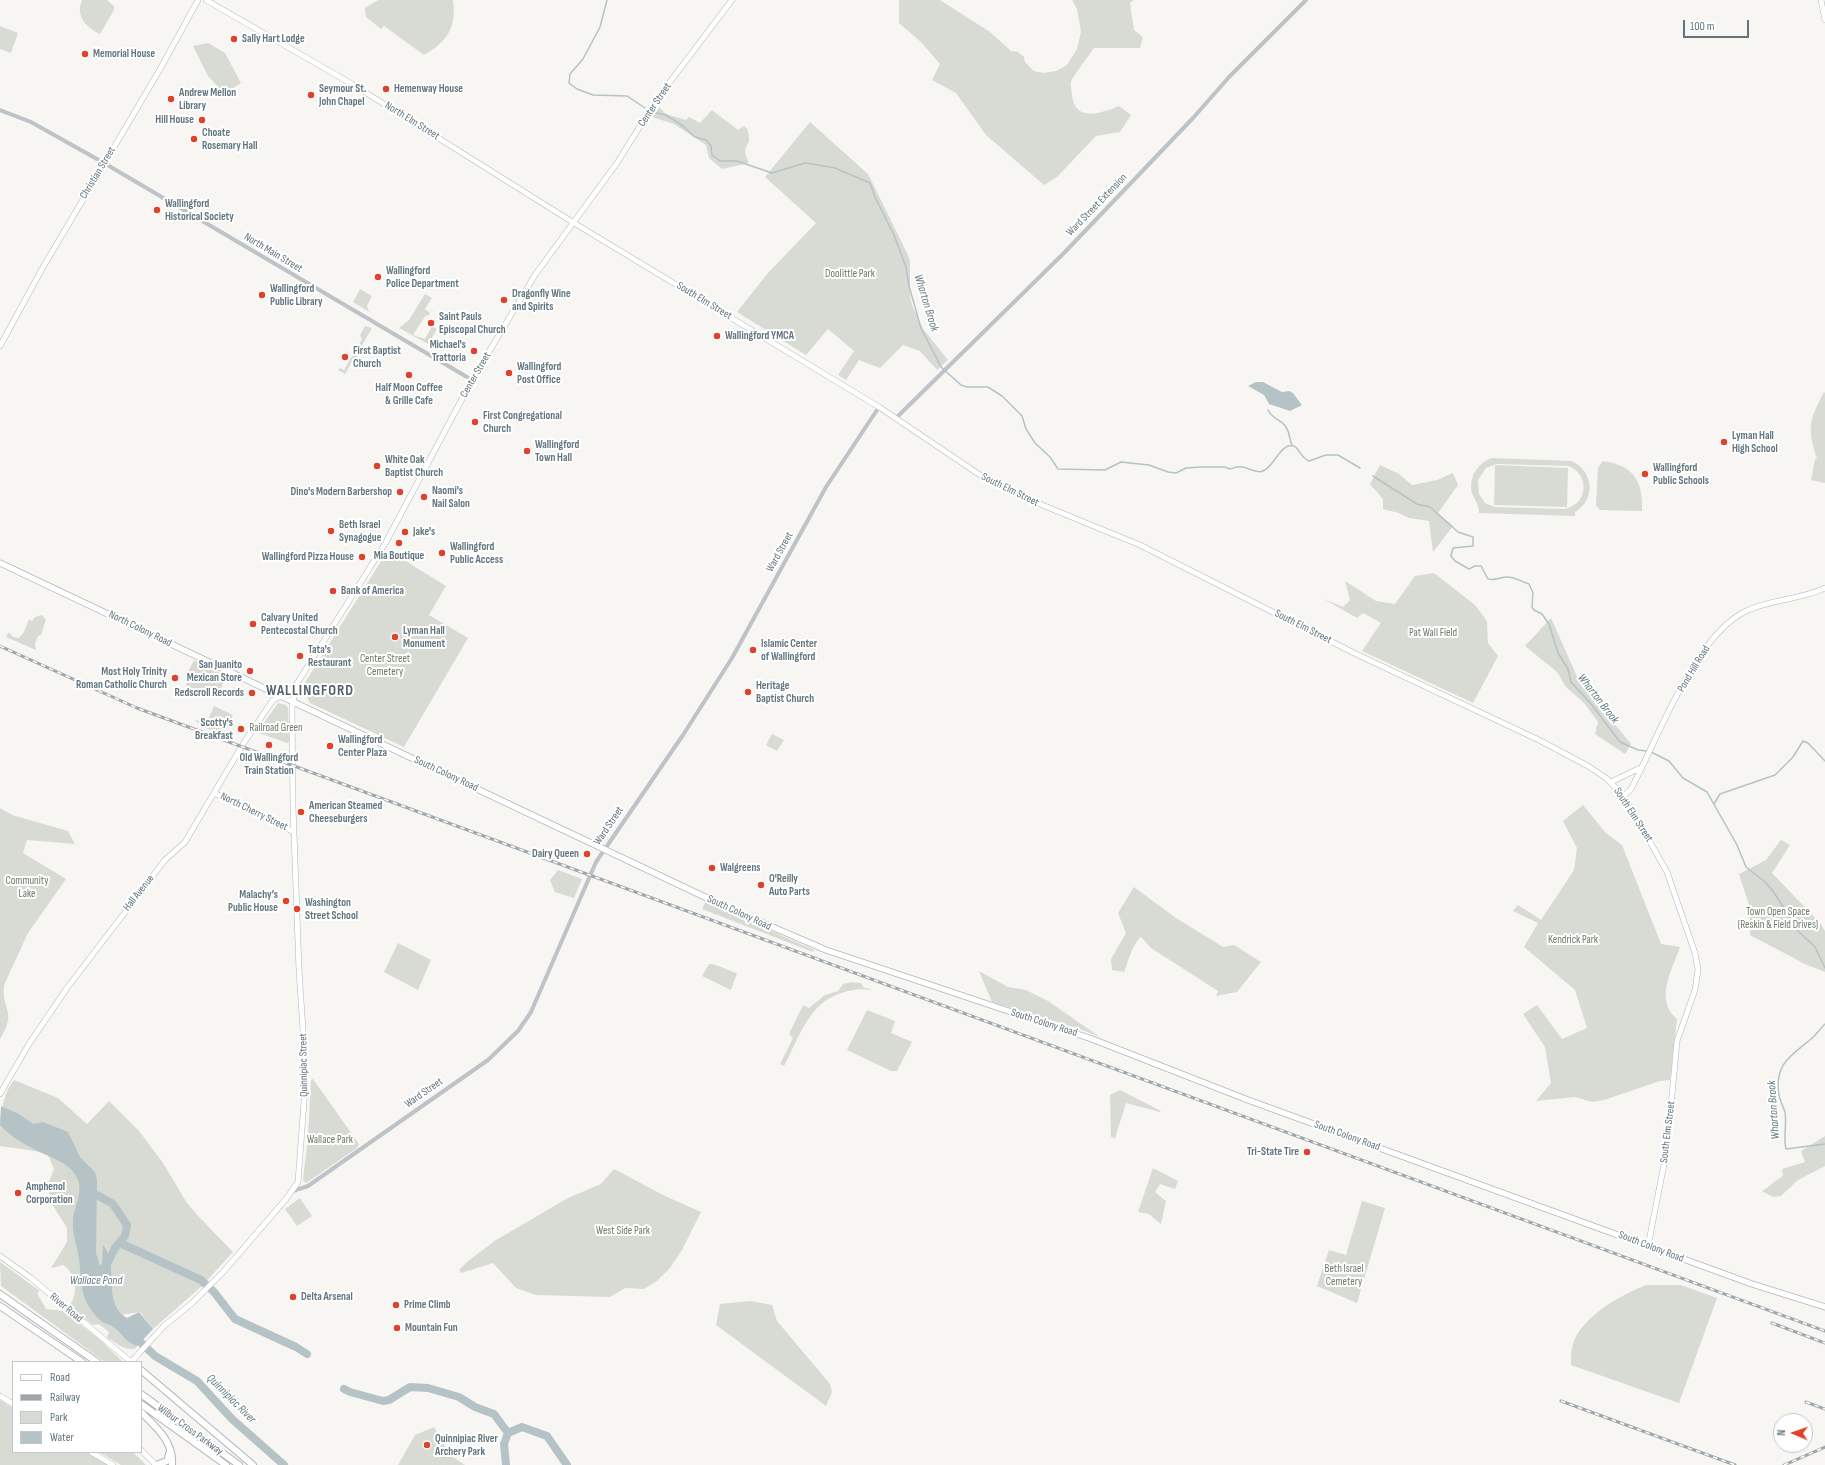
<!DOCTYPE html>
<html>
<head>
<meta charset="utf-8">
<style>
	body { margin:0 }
	#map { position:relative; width:1825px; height:1465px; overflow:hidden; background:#f7f6f3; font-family:"Sofia Sans Condensed",sans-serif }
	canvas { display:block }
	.legend { position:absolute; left:12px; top:1361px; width:130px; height:92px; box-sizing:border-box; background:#fff; border:1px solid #c0c8cb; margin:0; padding:5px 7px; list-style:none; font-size:12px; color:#62757e }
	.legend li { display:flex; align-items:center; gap:8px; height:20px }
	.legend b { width:20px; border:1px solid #c0c8cb }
	.north { position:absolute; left:1773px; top:1413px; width:40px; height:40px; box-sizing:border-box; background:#fff; border:1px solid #c0c8cb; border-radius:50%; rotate:272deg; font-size:11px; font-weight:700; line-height:16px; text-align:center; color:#62757e }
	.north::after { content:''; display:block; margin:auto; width:14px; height:18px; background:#de412c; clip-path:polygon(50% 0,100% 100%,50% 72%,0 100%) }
	.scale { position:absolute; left:1683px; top:20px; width:66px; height:18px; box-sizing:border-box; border:2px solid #62757e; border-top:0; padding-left:5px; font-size:12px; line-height:14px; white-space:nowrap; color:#62757e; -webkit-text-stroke:3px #fff; paint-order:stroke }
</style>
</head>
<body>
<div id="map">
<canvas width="1825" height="1465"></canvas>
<ul class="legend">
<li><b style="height:5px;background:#fff"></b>Road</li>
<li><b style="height:5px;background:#9fa7ab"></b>Railway</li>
<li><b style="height:11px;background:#d7dbd3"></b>Park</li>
<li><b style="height:11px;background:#b5c3c6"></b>Water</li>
</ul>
<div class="north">N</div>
<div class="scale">100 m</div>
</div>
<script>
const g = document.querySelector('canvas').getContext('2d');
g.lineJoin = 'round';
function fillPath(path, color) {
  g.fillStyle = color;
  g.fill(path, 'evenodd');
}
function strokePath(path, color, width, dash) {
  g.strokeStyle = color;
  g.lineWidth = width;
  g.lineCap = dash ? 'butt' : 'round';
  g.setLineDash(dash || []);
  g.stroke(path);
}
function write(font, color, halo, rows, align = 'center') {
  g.font = font + ' "Sofia Sans Condensed",sans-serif';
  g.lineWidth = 4;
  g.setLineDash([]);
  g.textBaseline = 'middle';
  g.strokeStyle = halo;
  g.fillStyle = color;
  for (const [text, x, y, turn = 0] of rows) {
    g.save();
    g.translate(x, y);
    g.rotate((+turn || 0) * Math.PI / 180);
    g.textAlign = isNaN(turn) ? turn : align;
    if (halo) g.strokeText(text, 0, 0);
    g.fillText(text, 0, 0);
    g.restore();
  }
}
const green = new Path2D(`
	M82 0H107L114 6V10L100 34C86 27 75 16 82 0Z
	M378 0H453C457 27 447 42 424 55L384 26 381 29 366 17 365 8Z
	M899 0H940L990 32 1011 51 1018 52 1024 57 1025 62 1034 71 1044 73 1056 71 1067 65 1077 49 1081 32 1077 9 1072 0H1134L1130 3 1134 30 1143 37 1140 48H1094C1089 55 1073 76 1071 82 1070 86 1072 91 1072 95 1075 123 1102 113 1119 106L1131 115 1120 132 1096 136 1058 176 1044 185 986 135 956 93 932 80 940 64 922 43 899 23Z
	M0 26 18 33 11 53 0 49Z
	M208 43 225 53 241 83 232 89H220L208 76 193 46Z
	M659 107 666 114 686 120 689 117 700 123 712 110 738 130 744 126C749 129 749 136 749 142 743 150 745 154 749 163L722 169 709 158 706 145 674 124 652 117Z
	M810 122 868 174 908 255 910 261V294L912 305 923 329 948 360 937 370 920 351 903 345 880 368 859 360 846 380 838 375 854 351 828 329 806 355 737 312 768 273 816 223 765 177Z
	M360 289 372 296 367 306 369 312 353 302Z
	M425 294 432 298 425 309 430 313 428 316 426 315 413 335 425 339 432 326 437 329 428 344 399 328 409 320Z
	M365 326 372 328 357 354V361L353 360 345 374 338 370 340 368 344 370 362 339 360 335Z
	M1824 392 1825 393V483L1811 480 1815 459H1817C1807 428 1809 420 1824 392Z
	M1492 458 1572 461C1594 472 1596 499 1575 512V516L1479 513C1479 504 1475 501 1472 493 1468 477 1478 463 1492 458ZM1496 464 1569 466C1590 475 1588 504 1565 509L1495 507 1485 503 1479 494 1478 480 1486 468Z
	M1603 461C1634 466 1643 480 1642 511L1600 510 1596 505 1598 468Z
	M1380 465 1399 474 1412 485 1437 480 1453 473 1458 485 1438 513 1453 526 1433 552 1429 521 1409 518 1399 513 1383 509V499L1370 484Z
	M1495 465 1568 468 1567 507 1494 505Z
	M388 550 446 586 429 615 468 638 404 747 310 703 304 692 306 681Z
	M1434 573 1475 605 1482 614 1487 622 1488 643 1498 656 1473 703 1362 651 1381 623 1363 613 1357 618 1324 599 1343 607 1350 600 1345 581 1376 601 1395 604 1415 576Z
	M42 615 46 620 41 635 38 636 35 644 36 650 6 637 9 632 13 637 19 638 24 632 29 619 32 621 35 617Z
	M1551 618 1579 681 1631 744 1625 754 1595 734 1598 722 1585 704 1566 687 1557 672 1525 646Z
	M194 660 226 676C223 684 219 695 210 698L186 685 189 677 187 674Z
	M278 703 286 705 288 708 289 742 287 743 259 733V730Z
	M214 706 233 715 227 728 223 732C213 730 201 729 195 720L207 722Z
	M772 734 784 740 777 751 766 745Z
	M1583 805 1606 833 1622 845 1661 944 1680 947C1672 970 1654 1000 1677 1019L1670 1080 1660 1081 1604 1100 1592 1102 1575 1097 1536 1101 1551 1083 1545 1047 1523 1014 1537 1005 1562 1039 1587 1028 1575 990 1524 947 1538 923 1513 911 1518 905 1541 920 1574 870 1577 848 1563 821Z
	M0 808 12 815 68 831 75 844 27 840 23 853 66 879 28 933 4 985C1 1011 18 1010 0 1039Z
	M1781 840 1790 845 1772 873 1820 923 1825 931V972L1805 964 1750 935V908L1739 874 1766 860Z
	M558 870 582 879 574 898 555 892 550 880Z
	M1134 887 1176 918 1223 947 1234 945 1261 962 1237 992 1216 996 1218 991 1151 948 1141 937C1131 946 1129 960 1124 972L1112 970 1111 959 1126 933 1118 913Z
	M705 902 814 950 813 952 702 909Z
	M398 943 431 960 418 990 384 972Z
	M709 964C715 963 729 971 737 973L731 990 702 976Z
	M979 971 1008 987 1026 990 1048 1001 1100 1037 1077 1028 992 1002Z
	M852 982 861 983 864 988 871 989 870 990C854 987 831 994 818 1007 803 1022 794 1047 784 1066L780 1064 793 1038 789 1034 803 1005 809 1008 825 995 838 991 843 984Z
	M867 1010 895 1021 891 1033 912 1042 897 1071H891L847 1050Z
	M313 1079 359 1144 357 1148 306 1183 303 1180 308 1137 311 1080Z
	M14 1080 58 1098 87 1124 109 1101 139 1131 163 1163 187 1203 201 1219 233 1252 202 1286 153 1329 140 1312 99 1318C103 1323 110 1325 115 1329 123 1335 127 1342 138 1346L134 1349C124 1350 115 1343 107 1337L109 1332 99 1324 93 1325 69 1306C79 1295 76 1273 63 1265L51 1268 67 1242V1228L50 1201 49 1182 54 1169 48 1155 35 1151 0 1146C0 1122 0 1098 14 1080Z
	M1120 1090 1161 1111 1160 1112 1126 1103 1115 1138 1111 1137 1110 1095Z
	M1825 1136V1166L1798 1180 1781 1196 1773 1197 1762 1191C1770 1187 1775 1180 1783 1176L1782 1169 1805 1162 1801 1151Z
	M1153 1168 1178 1181 1175 1189 1160 1184 1155 1192 1166 1201 1161 1224 1149 1214 1138 1212Z
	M614 1169 665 1196 701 1212 682 1250 670 1268 658 1280 644 1289 625 1288 610 1297 536 1295 516 1288 493 1263 461 1273 459 1270 468 1261 496 1240 568 1198 601 1184Z
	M300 1198 312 1216 297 1226 285 1209Z
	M1362 1201 1385 1208 1357 1303 1317 1286 1329 1250 1346 1255Z
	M0 1262 40 1291 37 1293 46 1309 63 1311 99 1339 123 1362H105L1 1286Z
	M1646 1285H1681L1717 1298 1679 1403 1571 1365C1571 1359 1571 1350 1573 1344 1582 1316 1621 1295 1646 1285Z
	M750 1301 772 1305 777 1321 830 1384 832 1392 826 1406 716 1325 720 1304Z
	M0 1400 13 1408V1452H87L108 1465H0Z
	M434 1427 450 1455 465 1465H398L415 1435Z
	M99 1452H133L146 1465H121Z`);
const water = new Path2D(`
	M1256 382H1263L1282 392 1289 391 1293 393 1302 405 1290 411 1269 404 1264 395 1248 386Z
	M1 1106 19 1114 33 1124 43 1122 68 1132 80 1157 95 1172 97 1180 96 1253 100 1266 102 1264 103 1245C120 1264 101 1304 127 1318L139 1312 153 1329 137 1346C125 1342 124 1335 114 1328 111 1325 105 1324 101 1321 79 1300 82 1285 79 1258 77 1246 72 1233 73 1222 73 1208 83 1194 78 1180 72 1164 54 1159 40 1152 25 1145 11 1137 0 1125Z`);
const stream = new Path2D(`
	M607 0 600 27 583 59 570 74 569 83 577 89 593 95 627 96 648 110
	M652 112 666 115 683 126 695 137 706 140 711 146 712 155 720 161H737L772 173 805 163 818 165 835 168 870 183 875 197 894 235 906 267 909 286 921 328 941 367 961 385 967 387H988L1002 396 1022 416 1026 429 1035 443 1050 457 1058 469 1105 470 1121 462 1149 465 1168 472 1176 473 1186 468 1201 467H1225L1230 469C1234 468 1238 466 1242 467 1250 468 1256 474 1263 471 1274 467 1281 442 1294 446 1298 447 1301 458 1309 461L1326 455H1338L1360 468
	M1268 410C1272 419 1281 419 1286 427 1290 433 1289 439 1292 445
	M1373 476 1417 504 1430 507 1458 532 1473 537V546L1453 548 1451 556 1455 561 1469 569 1475 566H1481L1488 579C1496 581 1500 577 1507 577 1515 577 1522 582 1529 584L1533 593 1532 607 1534 610 1542 614 1549 624 1558 653 1568 669 1571 682 1592 705 1620 742 1638 750 1647 751
	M1651 752 1669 761 1683 778 1707 792 1737 845 1746 867 1765 882 1773 891 1799 932 1815 947 1825 968
	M1714 804 1720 794 1775 775 1793 757 1803 741 1808 743 1825 761
	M1825 1024C1820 1029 1816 1035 1810 1040 1790 1056 1774 1065 1779 1095 1780 1101 1783 1106 1785 1112 1787 1124 1783 1138 1786 1149L1825 1144`);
const river = new Path2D(`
	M88 1190 113 1204 127 1225 125 1236 115 1248 106 1266
	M120 1243 201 1280 214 1292 235 1319 296 1347 307 1354
	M134 1336 155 1356 197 1381 232 1419 284 1465
	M344 1389 350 1392 383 1401 389 1400 410 1387 428 1388 459 1397 475 1407 494 1414 508 1433
	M506 1465 504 1444 508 1433 522 1427 547 1436 567 1465`);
const tertiary = new Path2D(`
	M0 110 31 122 104 163 472 380
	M896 418 1065 252 1193 118 1230 76 1306 0
	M293 1191 308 1186 488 1060 518 1031 531 1012 596 862 683 735 732 658 826 487 879 407`);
const secondary = new Path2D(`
	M206 0 352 84 574 223 879 407 986 479 1030 500 1140 545 1354 653 1539 740 1588 766 1606 778 1617 789 1631 808 1667 872 1695 953 1698 970 1695 990 1677 1041 1667 1149 1648 1246
	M1821 0 1825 20
	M0 346 42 269 159 71 198 0
	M1611 782 1640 768
	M214 793 294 832
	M1623 797 1631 789C1658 739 1694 636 1746 611 1771 599 1800 600 1825 588
	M0 1094 29 1044 67 988 165 860 185 842 243 744 273 700 286 694 296 685
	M0 1256 31 1278 131 1362
	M131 1362 164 1326 191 1304 224 1271 286 1199 298 1182 306 1075 299 970 293 806 292 708 296 685 386 542 472 380 535 275 617 163 657 99 732 0
	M0 1396 13 1404
	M141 1450 156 1465
	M91 1452 113 1465`);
const primary = new Path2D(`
	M0 563 726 907 826 950 1092 1039 1248 1100 1752 1284 1825 1307`);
const motorway = new Path2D(`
	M0 1294 97 1362
	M0 1306 82 1362
	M131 1362H132
	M141 1370 253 1465
	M141 1394 239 1465
	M141 1404 226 1465
	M141 1412C156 1427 174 1442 172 1465
	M156 1465 167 1461 170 1451`);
const rail = new Path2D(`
	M0 646 137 708 1825 1331
	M1772 1323 1825 1343
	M1561 1401 1735 1465
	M1806 1402 1825 1409
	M1784 1465 1825 1447`);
const markers = [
	[234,39,4,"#de412c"],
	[85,54,4,"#de412c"],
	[386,89,4,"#de412c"],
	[311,95,4,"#de412c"],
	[171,99,4,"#de412c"],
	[202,120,4,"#de412c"],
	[194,139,4,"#de412c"],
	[157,210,4,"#de412c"],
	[378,277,4,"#de412c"],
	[262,295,4,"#de412c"],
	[504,300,4,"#de412c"],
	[431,323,4,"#de412c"],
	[717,336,4,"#de412c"],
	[474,351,4,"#de412c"],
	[345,357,4,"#de412c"],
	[509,373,4,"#de412c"],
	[409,375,4,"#de412c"],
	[475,422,4,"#de412c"],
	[1724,442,4,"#de412c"],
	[527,451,4,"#de412c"],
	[377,466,4,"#de412c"],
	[1645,474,4,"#de412c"],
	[400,492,4,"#de412c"],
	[424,497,4,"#de412c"],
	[331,531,4,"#de412c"],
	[405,532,4,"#de412c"],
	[399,543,4,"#de412c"],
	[442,553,4,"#de412c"],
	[362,557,4,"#de412c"],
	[333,591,4,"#de412c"],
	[253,624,4,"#de412c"],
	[395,637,4,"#de412c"],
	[753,650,4,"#de412c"],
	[300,656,4,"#de412c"],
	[250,671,4,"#de412c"],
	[175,678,4,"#de412c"],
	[748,692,4,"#de412c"],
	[252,693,4,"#de412c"],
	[241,729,4,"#de412c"],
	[269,745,4,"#de412c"],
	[330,746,4,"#de412c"],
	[301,812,4,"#de412c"],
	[587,854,4,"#de412c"],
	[712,868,4,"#de412c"],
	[761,885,4,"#de412c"],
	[286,901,4,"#de412c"],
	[297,909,4,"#de412c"],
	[1307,1152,4,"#de412c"],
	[18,1193,4,"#de412c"],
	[293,1297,4,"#de412c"],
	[396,1305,4,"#de412c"],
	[397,1328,4,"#de412c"],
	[427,1445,4,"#de412c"]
];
const poiNames = [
	["Sally Hart Lodge",242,39],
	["Memorial House",93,54],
	["Seymour St.",319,89],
	["John Chapel",319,102],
	["Hemenway House",394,89],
	["Andrew Mellon",179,93],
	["Library",179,106],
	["Hill House",194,120,"right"],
	["Choate",202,133],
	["Rosemary Hall",202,146],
	["Wallingford",165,204],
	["Historical Society",165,217],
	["Wallingford",386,271],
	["Police Department",386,284],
	["Wallingford",270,289],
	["Public Library",270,302],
	["Dragonfly Wine",512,294],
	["and Spirits",512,307],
	["Saint Pauls",439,317],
	["Episcopal Church",439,330],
	["Wallingford YMCA",725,336],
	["Michael's",466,345,"right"],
	["Trattoria",466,358,"right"],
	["First Baptist",353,351],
	["Church",353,364],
	["Wallingford",517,367],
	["Post Office",517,380],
	["Half Moon Coffee",409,388,"center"],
	["& Grille Cafe",409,401,"center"],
	["First Congregational",483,416],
	["Church",483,429],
	["Lyman Hall",1732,436],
	["High School",1732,449],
	["Wallingford",535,445],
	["Town Hall",535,458],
	["White Oak",385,460],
	["Baptist Church",385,473],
	["Wallingford",1653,468],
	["Public Schools",1653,481],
	["Naomi's",432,491],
	["Nail Salon",432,504],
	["Dino's Modern Barbershop",392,492,"right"],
	["Beth Israel",339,525],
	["Synagogue",339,538],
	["Jake's",413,532],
	["Wallingford",450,547],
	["Public Access",450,560],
	["Mia Boutique",399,556,"center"],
	["Wallingford Pizza House",354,557,"right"],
	["Bank of America",341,591],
	["Calvary United",261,618],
	["Pentecostal Church",261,631],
	["Lyman Hall",403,631],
	["Monument",403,644],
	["Islamic Center",761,644],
	["of Wallingford",761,657],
	["Tata's",308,650],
	["Restaurant",308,663],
	["San Juanito",242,665,"right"],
	["Mexican Store",242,678,"right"],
	["Most Holy Trinity",167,672,"right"],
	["Roman Catholic Church",167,685,"right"],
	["Heritage",756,686],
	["Baptist Church",756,699],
	["Redscroll Records",244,693,"right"],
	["Scotty's",233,723,"right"],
	["Breakfast",233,736,"right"],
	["Wallingford",338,740],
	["Center Plaza",338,753],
	["Old Wallingford",269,758,"center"],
	["Train Station",269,771,"center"],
	["American Steamed",309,806],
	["Cheeseburgers",309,819],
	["Dairy Queen",579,854,"right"],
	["Walgreens",720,868],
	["O'Reilly",769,879],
	["Auto Parts",769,892],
	["Malachy’s",278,895,"right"],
	["Public House",278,908,"right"],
	["Washington",305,903],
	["Street School",305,916],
	["Tri-State Tire",1299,1152,"right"],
	["Amphenol",26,1187],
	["Corporation",26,1200],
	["Delta Arsenal",301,1297],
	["Prime Climb",404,1305],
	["Mountain Fun",405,1328],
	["Quinnipiac River",435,1439],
	["Archery Park",435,1452]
];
const streetNames = [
	["Center Street",655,105,-56],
	["North Elm Street",412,121,32],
	["Christian Street",98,173,-59],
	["Ward Street Extension",1097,205,-46],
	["North Main Street",273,253,31],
	["South Elm Street",704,301,31],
	["Center Street",476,375,-60],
	["South Elm Street",1010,490,26],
	["Ward Street",780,552,-61],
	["South Elm Street",1303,627,27],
	["North Colony Road",140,629,26],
	["Pond Hill Road",1694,669,-59],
	["South Colony Road",446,774,25],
	["North Cherry Street",254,812,26],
	["South Elm Street",1633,815,57],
	["Ward Street",609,826,-56],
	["Hall Avenue",139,893,-52],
	["South Colony Road",739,913,25],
	["South Colony Road",1044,1023,18],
	["Quinnipiac Street",304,1065,-91],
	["Ward Street",424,1093,-35],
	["South Elm Street",1668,1132,-83],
	["South Colony Road",1347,1136,20],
	["South Colony Road",1651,1247,21],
	["River Road",66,1308,40],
	["Wilbur Cross Parkway",190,1430,36]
];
const parkNames = [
	["Doolittle Park",850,274],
	["Pat Wall Field",1433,633],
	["Center Street",385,659],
	["Cemetery",385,672],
	["Railroad Green",276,728],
	["Community",27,881],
	["Lake",27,894],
	["Town Open Space",1778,912],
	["(Reskin & Field Drives)",1778,925],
	["Kendrick Park",1573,940],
	["Wallace Park",330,1140],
	["West Side Park",623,1231],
	["Beth Israel",1344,1269],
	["Cemetery",1344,1282]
];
const waterNames = [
	["Wharton Brook",926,303,73],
	["Wharton Brook",1598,699,52],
	["Wharton Brook",1774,1110,-94],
	["Wallace Pond",96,1281],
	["Quinnipiac River",231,1399,45]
];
const districtNames = [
	["WALLINGFORD",310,691]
];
fillPath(green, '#d7dbd3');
fillPath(water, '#b5c3c6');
strokePath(stream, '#b5c3c6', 1.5);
strokePath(river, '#b5c3c6', 8);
strokePath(secondary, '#b0b7ba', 6);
strokePath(primary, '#b1b7ba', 7);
strokePath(motorway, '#b1b6b9', 8);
strokePath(tertiary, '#bdc3c6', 4);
strokePath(secondary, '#fff', 5);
strokePath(primary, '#fff', 5.5);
strokePath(motorway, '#fff', 6);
strokePath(rail, '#9fa7ab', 3);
strokePath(rail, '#fff', 1.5, [4.5]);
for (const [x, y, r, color] of markers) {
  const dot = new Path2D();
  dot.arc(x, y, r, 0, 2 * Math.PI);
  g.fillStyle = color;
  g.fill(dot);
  strokePath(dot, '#fff', 1.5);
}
write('bold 11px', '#62757e', '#fff', poiNames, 'left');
write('11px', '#62757e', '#fff', streetNames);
write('11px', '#6c7b65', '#fff', parkNames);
write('italic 12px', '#627b80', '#fff', waterNames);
g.letterSpacing = '1px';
write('bold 15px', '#546269', '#fff', districtNames);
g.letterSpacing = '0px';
</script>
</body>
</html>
